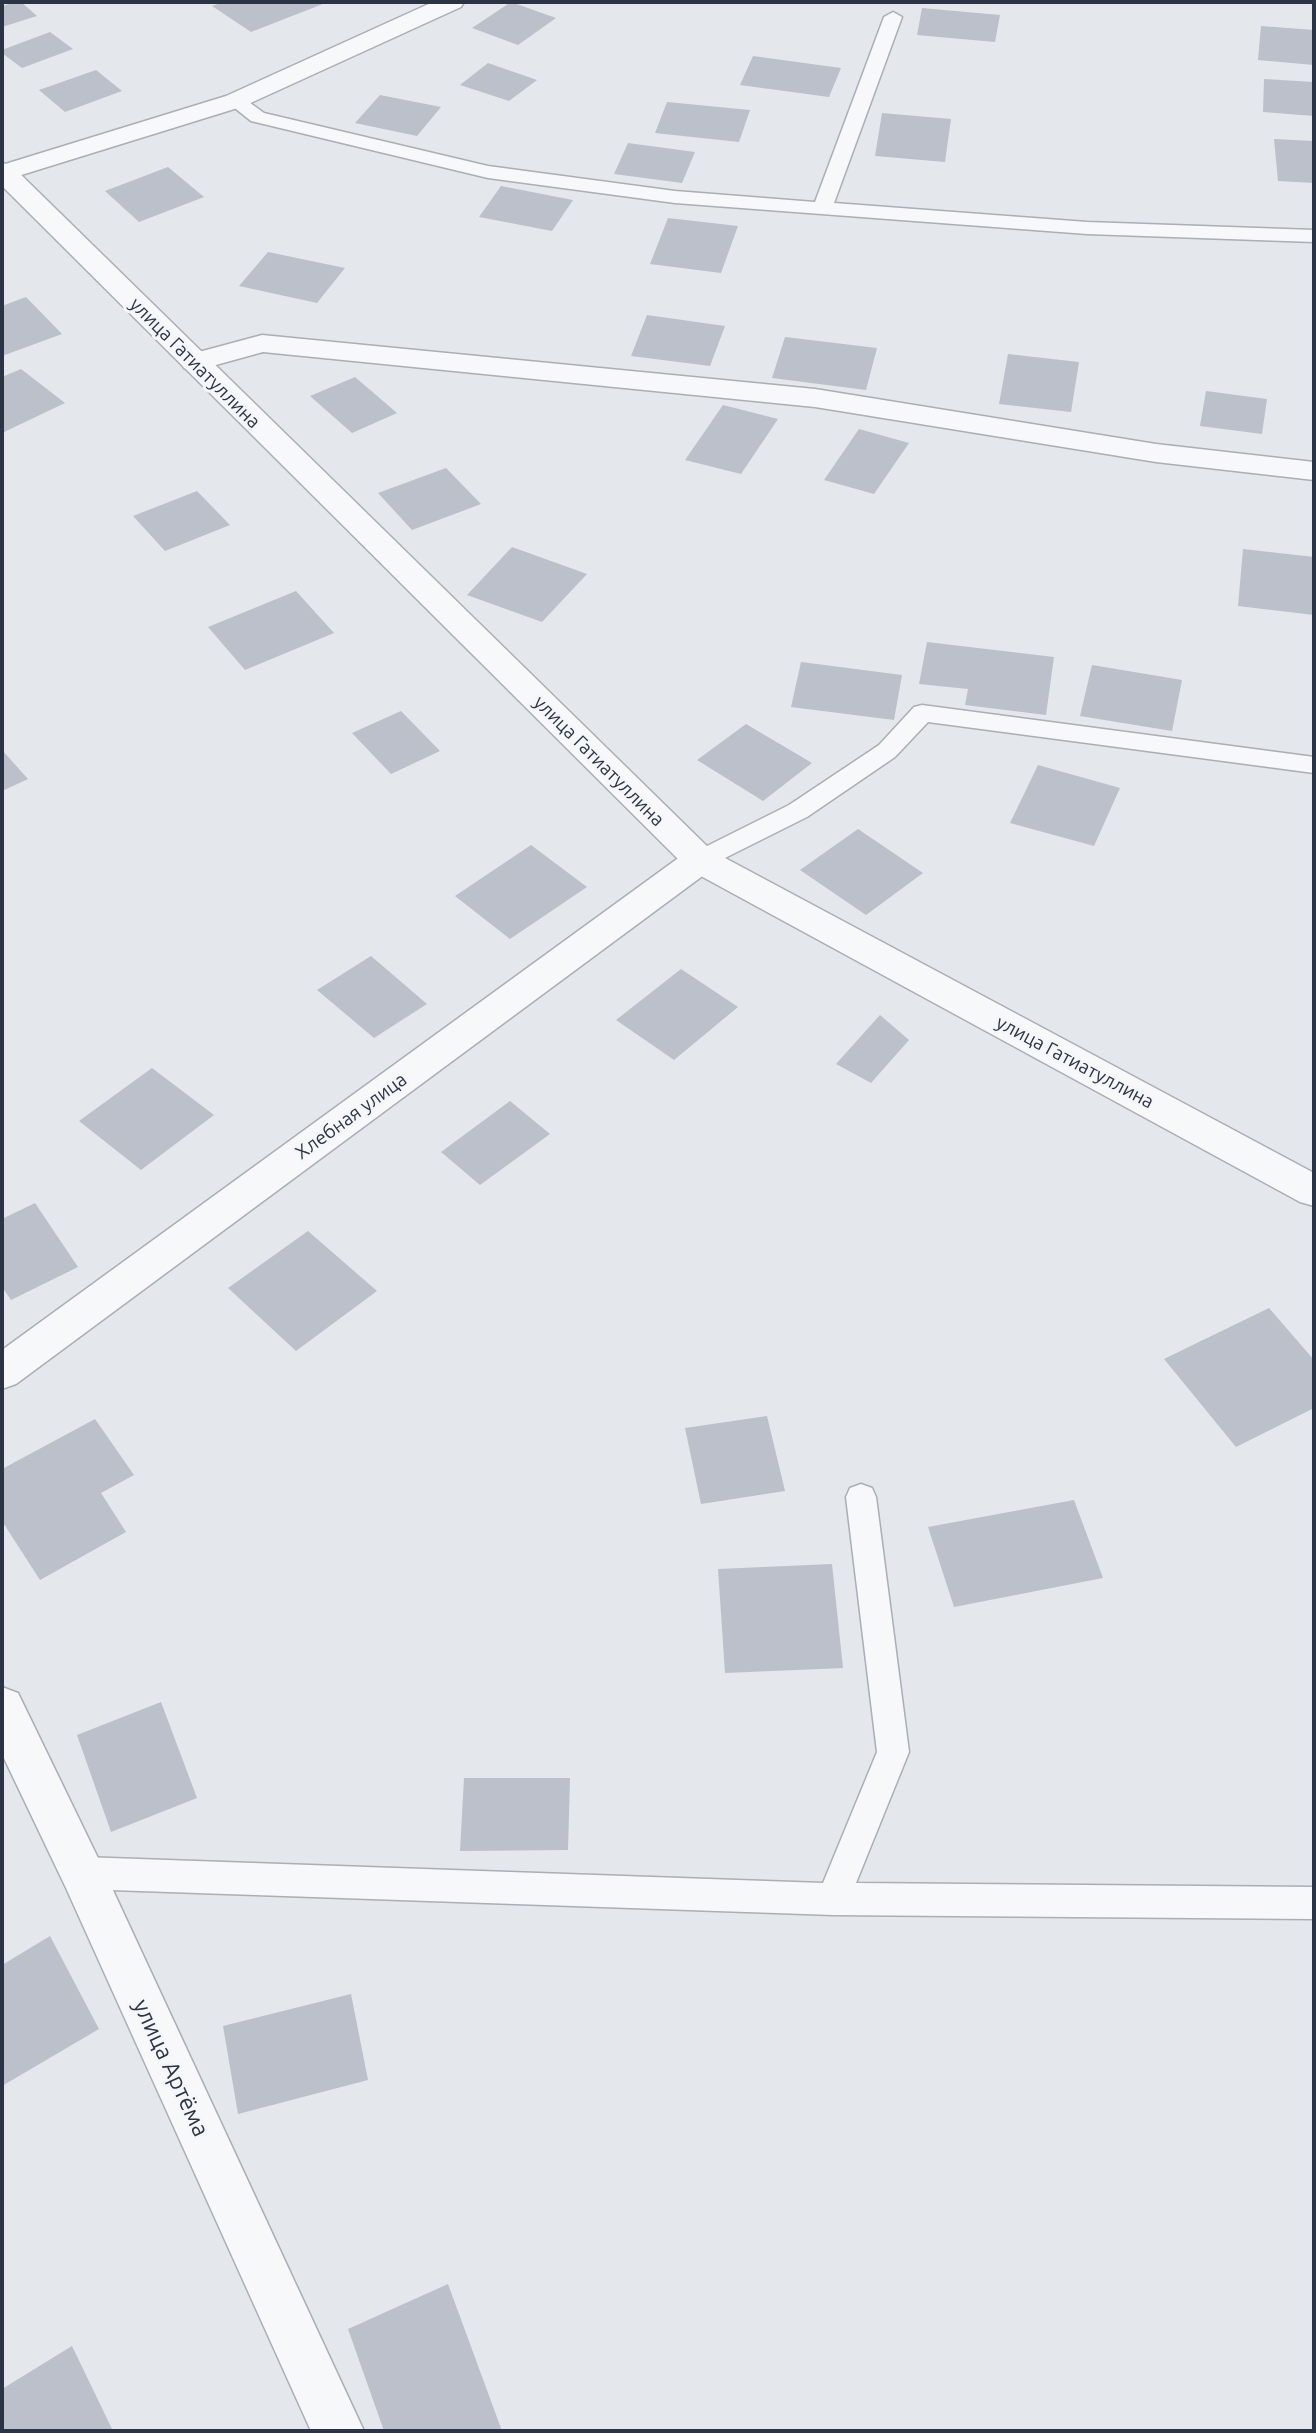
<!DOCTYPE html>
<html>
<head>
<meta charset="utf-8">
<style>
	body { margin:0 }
	#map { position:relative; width:1316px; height:2433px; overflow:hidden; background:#e4e7ec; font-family:Ubuntu,sans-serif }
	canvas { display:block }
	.frame { position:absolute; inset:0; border:4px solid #2b3445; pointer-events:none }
</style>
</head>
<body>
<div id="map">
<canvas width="1316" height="2433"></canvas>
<div class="frame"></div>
</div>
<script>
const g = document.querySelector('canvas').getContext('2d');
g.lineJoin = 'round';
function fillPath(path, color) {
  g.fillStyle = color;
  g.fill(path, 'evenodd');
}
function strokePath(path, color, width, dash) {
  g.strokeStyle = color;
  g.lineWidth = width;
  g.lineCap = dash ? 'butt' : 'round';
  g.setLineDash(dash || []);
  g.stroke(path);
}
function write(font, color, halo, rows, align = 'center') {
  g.font = font + ' Ubuntu,sans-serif';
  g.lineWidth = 6;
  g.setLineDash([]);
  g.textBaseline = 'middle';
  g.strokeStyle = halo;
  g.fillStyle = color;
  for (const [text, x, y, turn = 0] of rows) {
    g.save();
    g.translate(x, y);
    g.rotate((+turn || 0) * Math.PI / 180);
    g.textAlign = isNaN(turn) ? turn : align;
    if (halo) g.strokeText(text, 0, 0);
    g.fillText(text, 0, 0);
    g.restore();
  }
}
const building = new Path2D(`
	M16 2H21L37 16 2 27V6Z
	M223 2H328L251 32 212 6Z
	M511 2 556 18 518 45 472 28Z
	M922 8 1000 15 995 42 917 35Z
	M1261 26 1314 30V65L1258 60Z
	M50 32 73 49 22 68 2 53V50Z
	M753 56 841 68 829 97 740 85Z
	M488 63 537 80 509 101 460 85Z
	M96 70 122 91 65 112 39 90Z
	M1264 79 1314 82V116L1263 112Z
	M380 95 441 107 417 136 355 123Z
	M667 102 750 110 739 142 655 133Z
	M882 113 951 119 945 162 875 156Z
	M1274 139 1314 141V183L1278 181Z
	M628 143 695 152 682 183 614 174Z
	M168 167 204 197 139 222 105 191Z
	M501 186 573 200 552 231 479 217Z
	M668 218 738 226 721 273 650 264Z
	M268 252 345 268 317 303 239 286Z
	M26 297 62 334 2 356V306Z
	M647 315 725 326 710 366 631 356Z
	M785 337 877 348 866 390 772 378Z
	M1008 354 1079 362 1071 412 999 404Z
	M21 369 65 403 2 433V377Z
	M355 377 397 413 352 433 310 396Z
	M1206 391 1267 399 1262 434 1200 426Z
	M723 405 778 419 741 474 685 460Z
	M859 429 909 443 874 494 824 480Z
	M446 468 481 504 412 530 378 493Z
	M197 491 230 525 165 551 133 516Z
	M512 547 587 574 542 622 467 595Z
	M1243 549 1314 557V615L1238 606Z
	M296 591 334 633 245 670 208 627Z
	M927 642 1054 657 1046 715 965 705 968 689 919 684Z
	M801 662 902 675 894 720 791 707Z
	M1092 665 1182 680 1172 731 1080 716Z
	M401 711 440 751 391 774 352 733Z
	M746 724 812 763 763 801 697 760Z
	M2 750 28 779 2 791Z
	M1038 765 1120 788 1094 846 1010 823Z
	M858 829 923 873 866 915 800 870Z
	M531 845 587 887 510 939 455 896Z
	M371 956 427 1004 374 1038 317 990Z
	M681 969 738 1007 674 1060 616 1020Z
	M880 1015 909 1040 871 1083 836 1064Z
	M152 1068 214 1115 141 1170 79 1121Z
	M510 1101 550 1134 480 1185 441 1152Z
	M35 1203 78 1267 11 1300 2 1287V1219Z
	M308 1231 377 1291 296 1351 228 1288Z
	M1269 1308 1314 1360V1408L1236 1447 1164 1359Z
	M767 1416 785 1491 701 1504 685 1428Z
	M95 1419 134 1475 101 1493 126 1532 40 1580 2 1521V1469Z
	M1074 1500 1103 1578 954 1607 928 1527Z
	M832 1564 843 1668 725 1673 718 1569Z
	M161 1702 197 1798 111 1832 77 1735Z
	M464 1778H570L568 1850 460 1851Z
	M50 1936 99 2029 2 2086V1965Z
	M351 1994 368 2080 238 2114 223 2026Z
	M448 2284 502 2431H384L348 2329Z
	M72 2346 113 2431H2V2389Z`);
const service = new Path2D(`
	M893 12 902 17 834 203 1087 222 1314 230V242L1087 234 675 203 488 178 251 121 226 101 228 97H242L264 113 488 166 675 191 815 202 884 17Z
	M922 705 1314 757V773L928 722 895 757 807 817 709 866 700 869 691 866 688 860 691 854 789 805 879 745 914 707Z
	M861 1484 872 1488 876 1497 909 1752 856 1883 1314 1887V1919L833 1915 82 1889 70 1884 65 1873 70 1862 82 1857 823 1883 877 1752 846 1497 850 1488Z`);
const minor = new Path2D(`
	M433 2H464L461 7 244 106 2 181V165L226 96Z
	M262 335 815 389 1156 444 1314 462V480L1156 462 815 407 263 352 194 371 184 368 180 362 184 356Z
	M700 848 712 851 717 860 712 869 16 1384 2 1389V1350L688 851Z
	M2 1687 18 1693 98 1858 364 2431H311L66 1888 2 1754Z`);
const tertiary = new Path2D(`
	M2 163 11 165 712 851 1314 1173V1206L1300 1202 688 869 2 186Z`);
const streetNames = [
	["улица Гатиатуллина",195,363,45],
	["улица Гатиатуллина",599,761,45],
	["улица Гатиатуллина",1075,1062,28],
	["Хлебная улица",351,1116,-36]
];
const nearStreetnames = [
	["улица Артёма",171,2068,65]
];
fillPath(building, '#bbc0ca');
strokePath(service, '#a9aeb7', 3);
strokePath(minor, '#a9aeb7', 3);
strokePath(tertiary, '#a9aeb7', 3);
fillPath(service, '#f7f8fa');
fillPath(minor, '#f7f8fa');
fillPath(tertiary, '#f7f8fa');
write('19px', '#2b3445', '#f4f6f9', streetNames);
write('23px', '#2b3445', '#f4f6f9', nearStreetnames);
</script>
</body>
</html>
